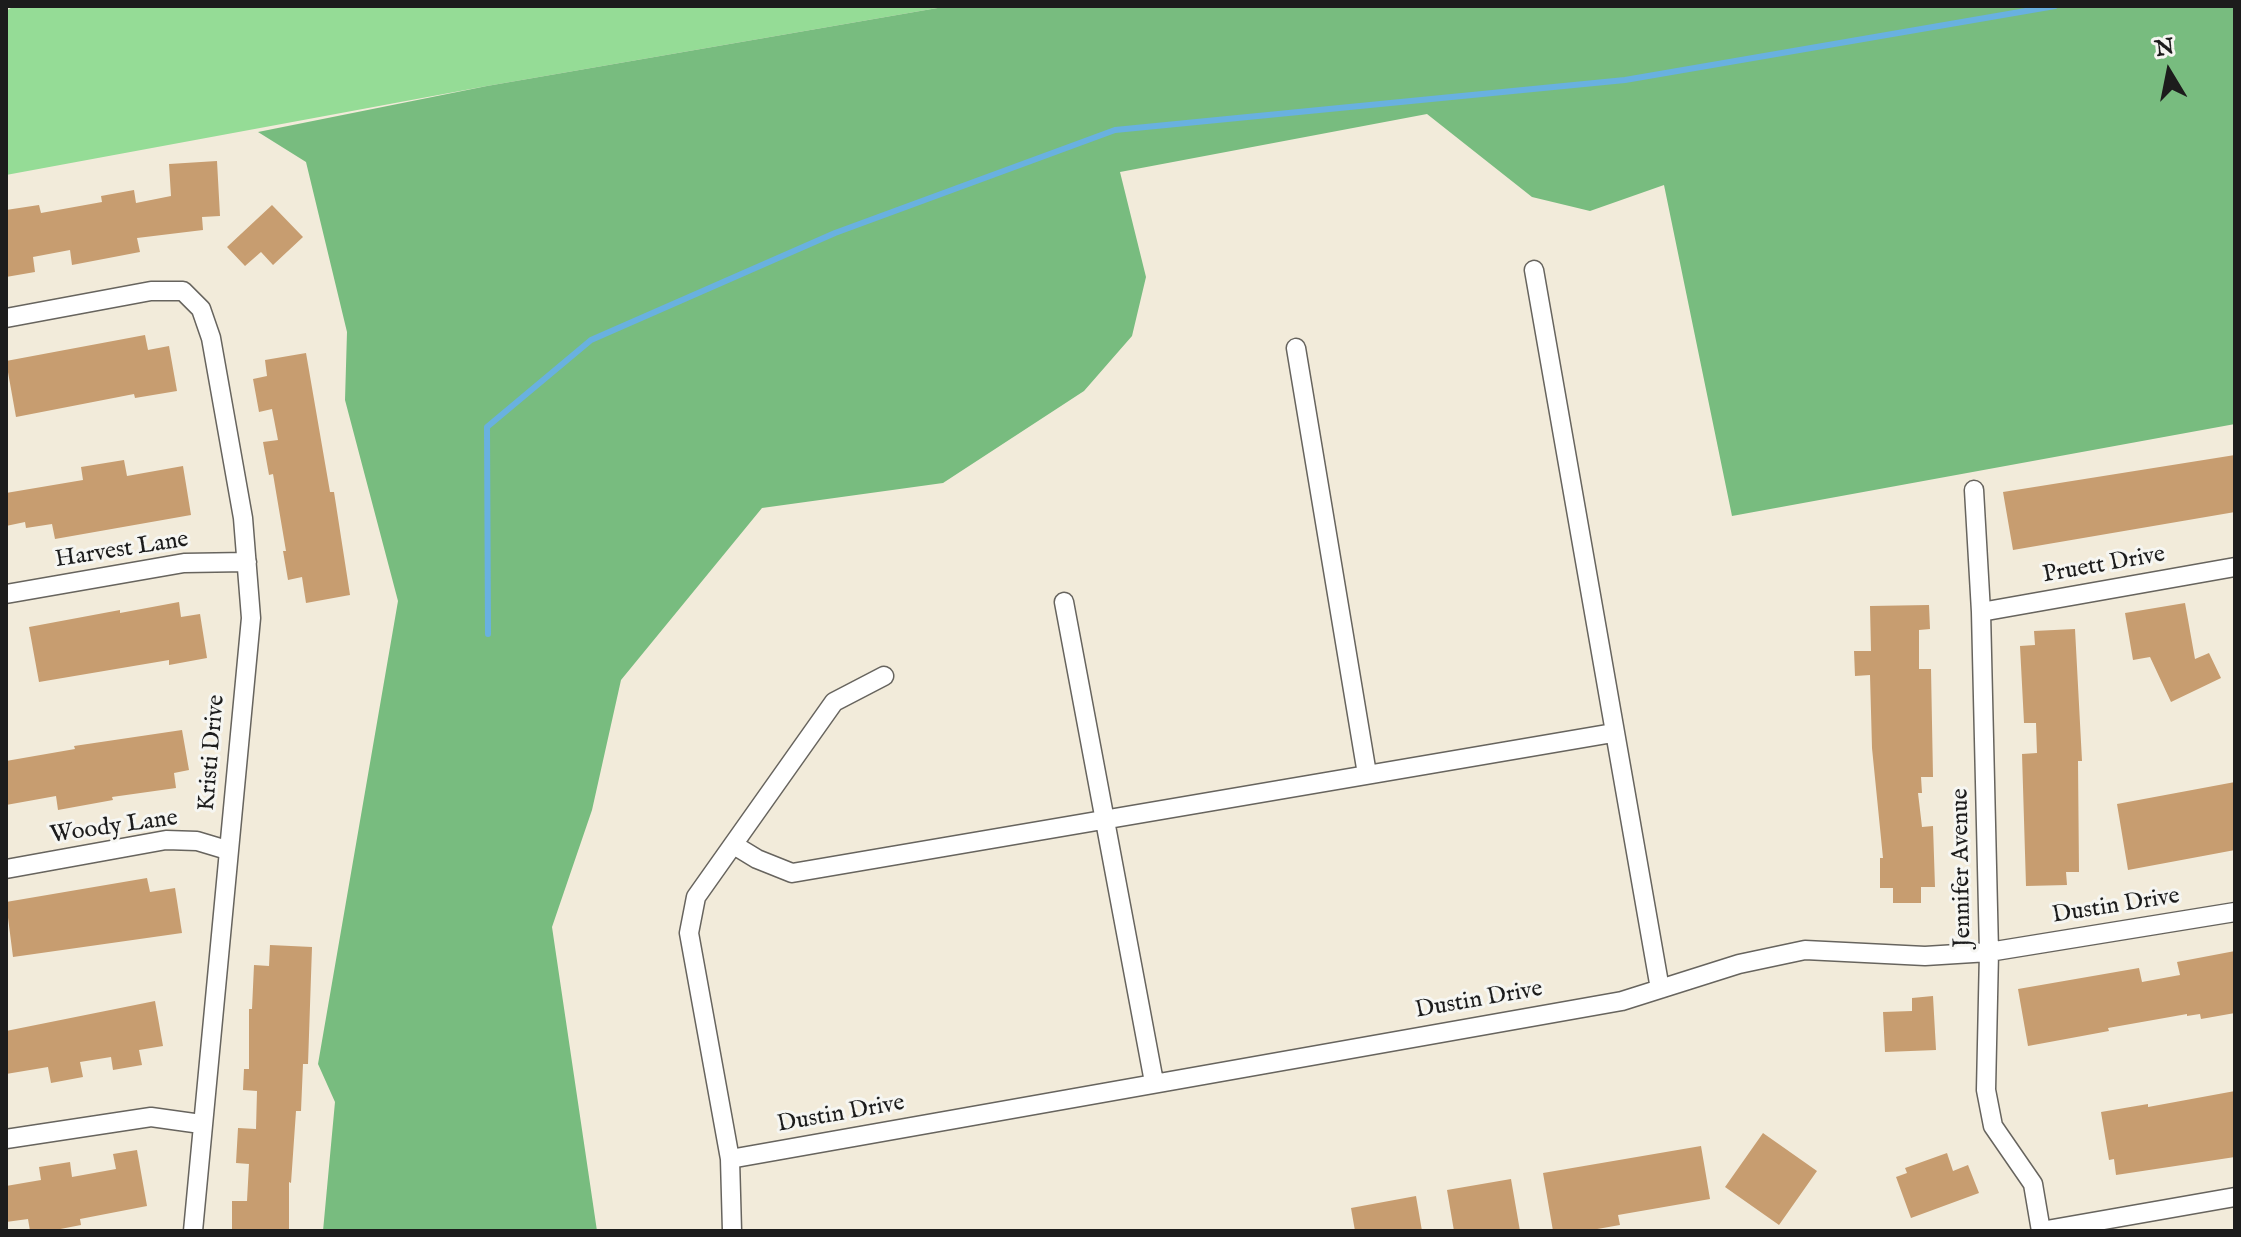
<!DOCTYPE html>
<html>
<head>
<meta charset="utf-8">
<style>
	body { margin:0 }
	#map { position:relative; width:2241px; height:1237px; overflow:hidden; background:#f2ebda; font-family:"IM FELL English",serif }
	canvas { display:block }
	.frame { position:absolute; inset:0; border:8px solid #1c1c1c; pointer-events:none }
	.north { position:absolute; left:2129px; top:32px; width:80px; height:80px; -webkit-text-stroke:6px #f6f6f2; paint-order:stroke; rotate:350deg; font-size:22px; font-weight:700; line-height:32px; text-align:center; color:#1c1c1c }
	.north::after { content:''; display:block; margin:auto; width:28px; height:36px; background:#1c1c1c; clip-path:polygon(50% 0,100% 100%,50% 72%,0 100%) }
</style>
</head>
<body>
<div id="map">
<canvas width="2241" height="1237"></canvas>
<div class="frame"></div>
<div class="north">N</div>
</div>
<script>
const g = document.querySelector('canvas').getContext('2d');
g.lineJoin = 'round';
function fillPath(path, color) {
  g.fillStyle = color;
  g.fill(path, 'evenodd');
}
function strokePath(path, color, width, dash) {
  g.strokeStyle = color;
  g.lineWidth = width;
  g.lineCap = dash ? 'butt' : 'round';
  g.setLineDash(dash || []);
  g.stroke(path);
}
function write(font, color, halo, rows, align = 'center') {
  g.font = font + ' "IM FELL English",serif';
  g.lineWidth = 6;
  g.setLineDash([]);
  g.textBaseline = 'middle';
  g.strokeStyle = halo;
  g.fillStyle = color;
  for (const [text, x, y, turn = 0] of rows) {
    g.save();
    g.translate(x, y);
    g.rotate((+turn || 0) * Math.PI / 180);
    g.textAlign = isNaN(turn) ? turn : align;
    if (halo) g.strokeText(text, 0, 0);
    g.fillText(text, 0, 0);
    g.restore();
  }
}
const green = new Path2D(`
	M14 6H949L487 86 6 175V11Z`);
const forest = new Path2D(`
	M949 6H2235V424L1732 516 1664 185 1590 211 1532 197 1427 114 1120 172 1146 277 1132 336 1084 391 943 483 762 508 621 680 592 810 552 927 597 1231H323L335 1102 318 1064 398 601 345 400 347 332 306 162 258 132 487 86Z`);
const stream = new Path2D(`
	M488 634 487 427 591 340 835 233 1115 130 1625 80 2055 6`);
const building = new Path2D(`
	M217 161 220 216 202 217 203 230 137 238 140 252 72 265 70 250 33 257 35 272 6 277V210L39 205 41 213 102 202 101 196 134 190 136 203 171 196 169 164Z
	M272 205 303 237 273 265 261 252 245 266 227 247Z
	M145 335 148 350 169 346 177 391 135 398 134 394 16 417 6 361Z
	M306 353 330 492H334L350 595 306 603 302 577 288 580 283 551H286L273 474 269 475 263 442 278 440 272 409 259 412 253 379 267 376 265 360Z
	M2235 455V512L2013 550 2003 492Z
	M124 460 127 476 183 466 191 515 55 539 52 524 26 528 25 522 6 526V493L83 480 81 467Z
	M179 602 181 617 200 614 207 658 169 665V660L39 682 29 627 120 610V613Z
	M2185 603 2195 659 2209 653 2221 678 2171 702 2150 657 2133 660 2125 613Z
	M1929 605 1930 629 1919 630V669H1931L1933 777H1921L1922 793H1918L1922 827 1933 826 1935 887H1921V903H1893V888H1880V858H1883L1872 748 1870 675 1855 676 1854 651H1871L1870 606Z
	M2075 629 2082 761H2078L2079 872H2066L2067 885 2026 886 2022 754 2037 753 2036 723H2024L2020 646 2035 645 2034 631Z
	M182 730 189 770 174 773 176 788 112 797 113 800 58 810 56 796 6 805V761L75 749 74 746Z
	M2235 782V850L2128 870 2117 804Z
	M147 878 150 892 175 888 182 933 13 957 6 902Z
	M270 945 312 947 308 1064H303L301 1111H296L291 1183 289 1182V1231H232V1201H247L249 1164 236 1163 238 1128 256 1129 257 1091 243 1090 244 1069H249V1009H252L254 965 269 966Z
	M2235 951V1013L2201 1019 2200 1014 2187 1016V1014L2108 1028 2109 1031 2028 1046 2018 989 2139 968 2142 982 2180 975 2177 962Z
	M1933 996 1936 1050 1885 1052 1883 1012 1912 1011V998Z
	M155 1001 163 1046 139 1050 142 1065 113 1070 111 1057 80 1062 83 1077 51 1083 48 1067 6 1074V1031Z
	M2235 1091V1157L2116 1175 2114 1159 2109 1160 2101 1112 2148 1104V1107Z
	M1763 1133 1817 1171 1779 1225 1725 1187Z
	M1701 1146 1710 1199 1618 1215 1620 1225 1586 1231H1553L1543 1173Z
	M137 1150 147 1206 80 1219 81 1225 50 1231H30L28 1219 6 1222V1186L41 1180 39 1167 70 1162 72 1177 116 1169 113 1154Z
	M1947 1153 1953 1171 1968 1165 1979 1193 1911 1218 1896 1177 1907 1173 1905 1168Z
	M1511 1179 1520 1231H1454L1447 1190Z
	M1416 1196 1422 1231H1355L1351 1208Z`);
const street = new Path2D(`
	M1534 270 1660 989
	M6 318 151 291H183L201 309 211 338 243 518 251 618 193 1231
	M1296 348 1367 774
	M1974 490 1981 612 1989 952 1986 1090 1993 1126 2033 1184 2041 1231
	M6 594 184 563 247 562
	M1064 602 1154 1082
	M1981 612 2235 567
	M734 845 757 859 792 873 1613 733
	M6 869 166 840 197 841 227 850
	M6 1139 151 1117 201 1124
	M730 1159 1622 1001 1739 964 1805 950 1925 956 1989 952 2235 912
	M732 1231 730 1159 689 933 696 897 834 702 884 676
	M2041 1231 2235 1197`);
const streetNames = [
	["Harvest Lane",122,551,-9],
	["Pruett Drive",2104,566,-10],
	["Kristi Drive",213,753,-85],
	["Woody Lane",114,828,-8],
	["Jennifer Avenue",1963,868,-91],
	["Dustin Drive",2116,907,-9],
	["Dustin Drive",1479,1001,-10],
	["Dustin Drive",841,1115,-10]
];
fillPath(green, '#95dc96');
fillPath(forest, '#78bc7f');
strokePath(stream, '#69b1e0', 6);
fillPath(building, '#c79d70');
strokePath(street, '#67645e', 21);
strokePath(street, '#fff', 18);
write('24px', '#1c1c1c', '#f6f6f2', streetNames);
</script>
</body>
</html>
